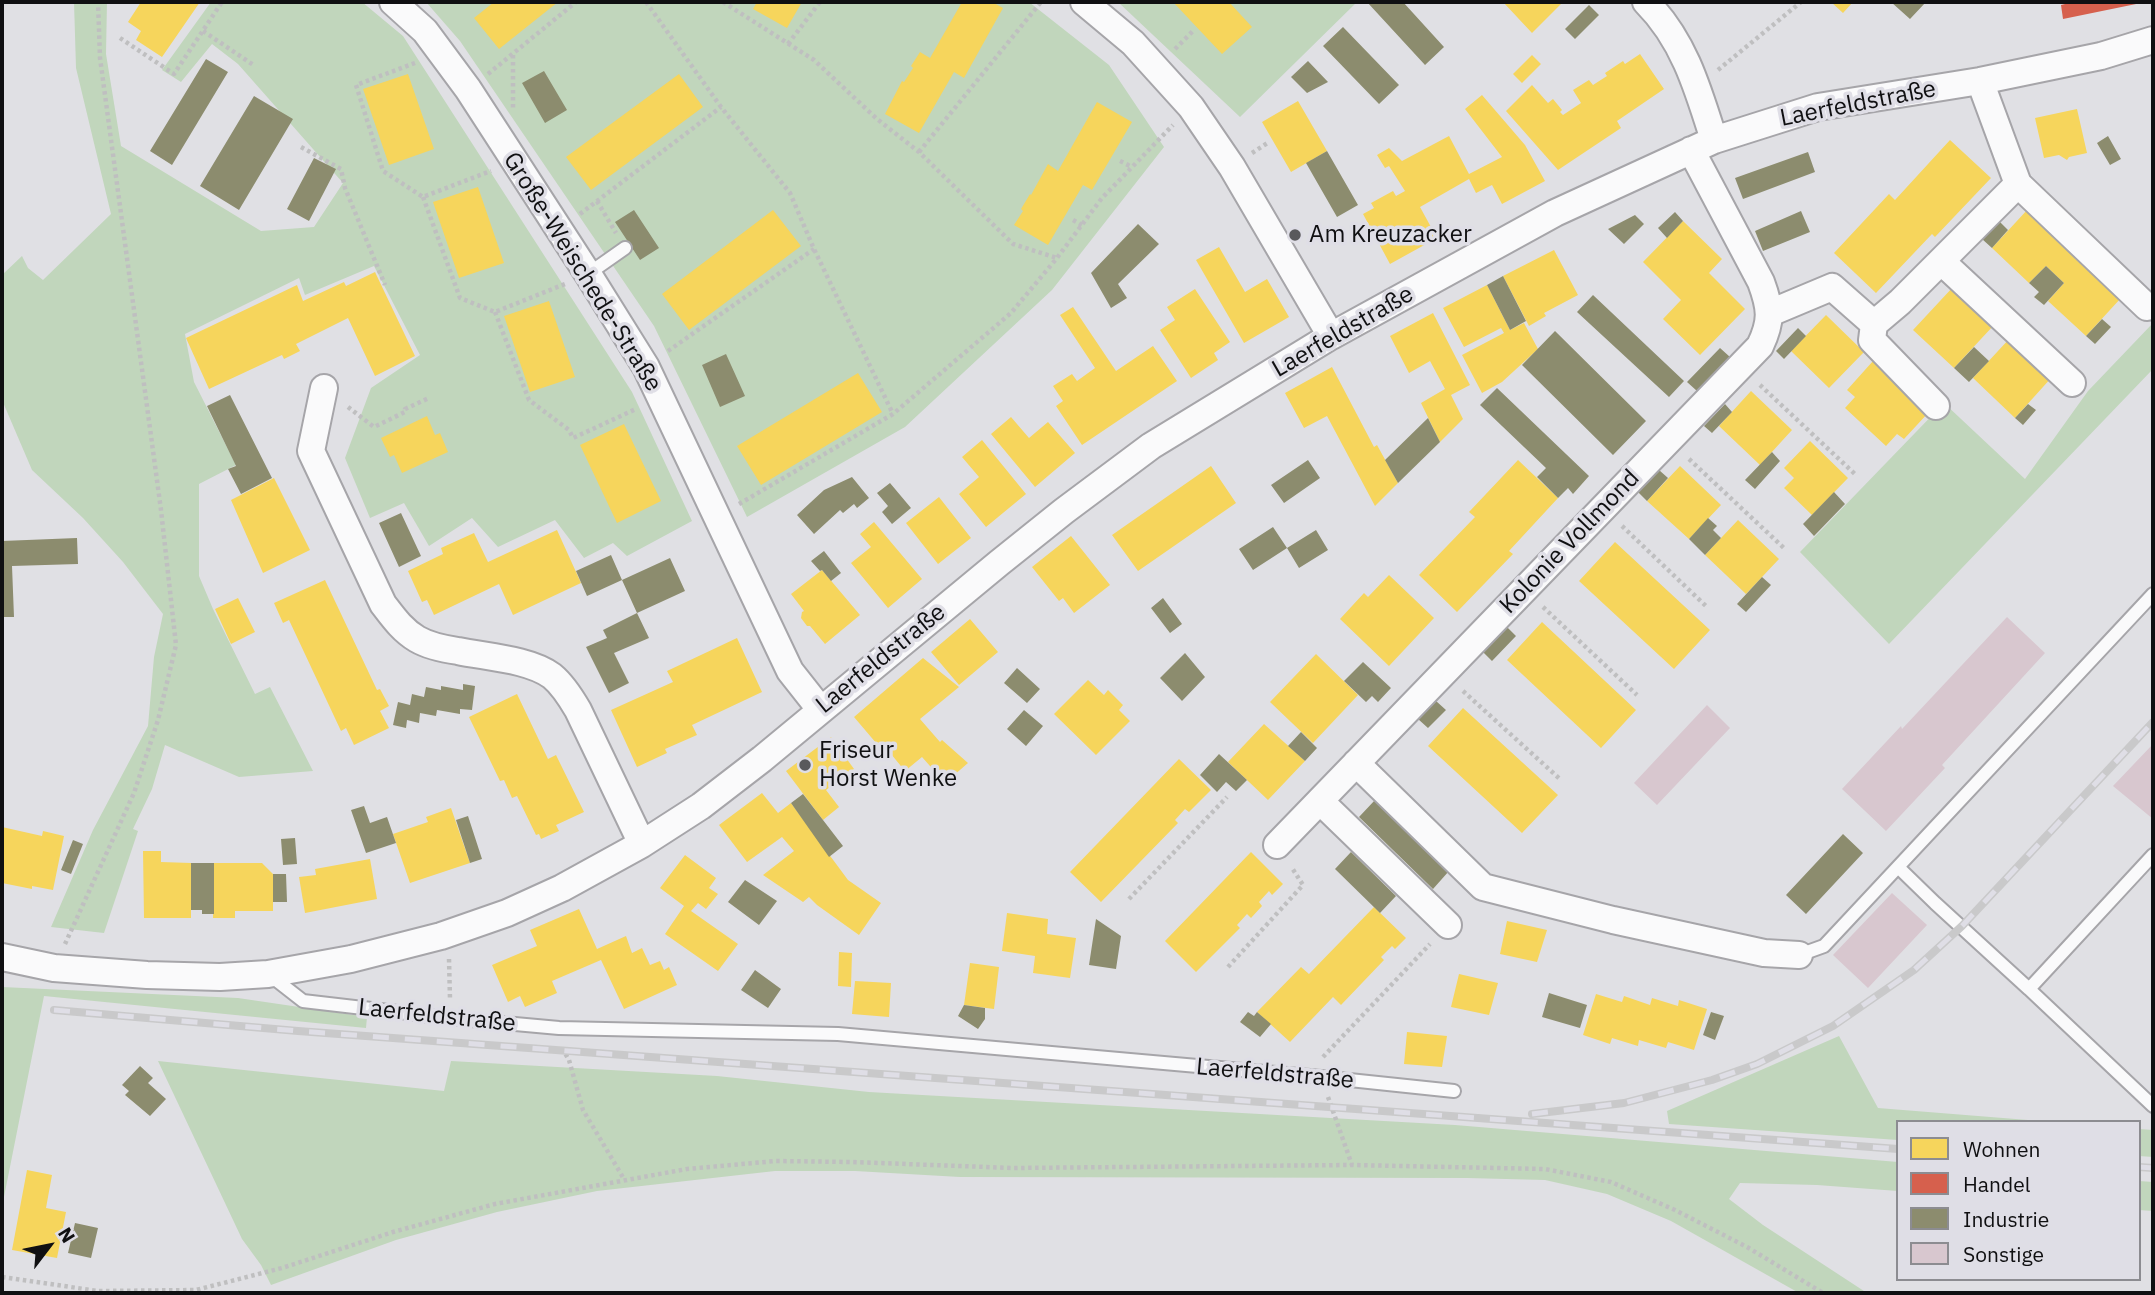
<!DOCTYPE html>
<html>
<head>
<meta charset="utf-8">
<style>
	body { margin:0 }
	#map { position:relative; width:2155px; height:1295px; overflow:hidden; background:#e0e0e4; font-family:"IBM Plex Sans",sans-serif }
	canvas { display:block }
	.frame { position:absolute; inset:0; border:4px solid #101012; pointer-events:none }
	.legend { position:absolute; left:1896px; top:1120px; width:245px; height:161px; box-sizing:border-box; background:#dfdee6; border:2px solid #8c8c91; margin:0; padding:9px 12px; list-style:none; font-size:21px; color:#101012 }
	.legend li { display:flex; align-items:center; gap:14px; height:35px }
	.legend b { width:35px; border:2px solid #8c8c91 }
	.north { position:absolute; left:14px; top:1211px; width:70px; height:70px; -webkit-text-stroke:5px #dfdee6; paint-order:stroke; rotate:58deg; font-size:19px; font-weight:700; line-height:28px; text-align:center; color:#101012 }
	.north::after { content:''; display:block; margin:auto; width:24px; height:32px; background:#101012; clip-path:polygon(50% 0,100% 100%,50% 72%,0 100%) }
</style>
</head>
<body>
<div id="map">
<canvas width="2155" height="1295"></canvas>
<div class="frame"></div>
<ul class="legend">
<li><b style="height:19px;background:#f6d55c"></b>Wohnen</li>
<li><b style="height:19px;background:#d6604d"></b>Handel</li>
<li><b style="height:19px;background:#8c8c6e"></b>Industrie</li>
<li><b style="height:19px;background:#d8c7cf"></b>Sonstige</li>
</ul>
<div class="north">N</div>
</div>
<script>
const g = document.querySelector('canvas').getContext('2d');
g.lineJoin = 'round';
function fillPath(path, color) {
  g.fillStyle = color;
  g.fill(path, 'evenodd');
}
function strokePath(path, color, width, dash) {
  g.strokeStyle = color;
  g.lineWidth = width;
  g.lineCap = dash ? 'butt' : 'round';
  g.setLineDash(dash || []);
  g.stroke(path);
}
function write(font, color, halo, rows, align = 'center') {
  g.font = font + ' "IBM Plex Sans",sans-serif';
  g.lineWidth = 7;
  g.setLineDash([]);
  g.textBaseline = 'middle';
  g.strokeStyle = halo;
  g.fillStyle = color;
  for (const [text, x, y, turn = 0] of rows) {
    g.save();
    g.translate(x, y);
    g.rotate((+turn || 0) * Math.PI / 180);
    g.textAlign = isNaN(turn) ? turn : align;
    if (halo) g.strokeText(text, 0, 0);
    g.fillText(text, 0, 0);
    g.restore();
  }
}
const green = new Path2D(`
	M74 2H107L106 54 121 146 261 231 314 227 343 183 238 64 212 44 181 82 162 70 211 2H362L403 36 632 392 692 521 627 556 613 543 584 558 555 520 498 547 472 518 429 546 404 503 370 518 345 458 371 388 420 355 374 266 305 295 299 278 185 334 194 382 236 465 199 484V576L213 609 255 694 270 687 313 771 239 777 165 745 152 789 133 829 138 831 104 933 51 927 93 830 148 726 154 657 163 614 123 562 83 518 32 470 2 400V275L22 256 28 268 43 280 111 214 76 68Z
	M426 2H1029L1109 65 1164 147 1052 290 905 427 747 517 654 326 460 41Z
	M1118 2H1357L1240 117Z
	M2153 323V369L1889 644 1800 552 1944 403 2025 479 2088 391Z
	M2 987 238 998 367 1017 366 1028 44 996 2 1207Z
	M1839 1036 1878 1108 2053 1122H1898V1140L1669 1124 1667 1111Z
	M158 1061 444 1091 451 1061 717 1076 869 1092 1455 1125 1898 1162V1191L1817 1185 1740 1183 1729 1199 1763 1225 1867 1293H1799L1671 1221 1607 1194 1545 1180 1467 1178 960 1177 855 1171H775L597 1191 497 1212 396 1240 271 1285 261 1265 242 1239Z
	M2139 1129 2153 1130V1157L2139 1156Z
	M2139 1181 2153 1182V1211L2139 1210Z`);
const homes = new Path2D(`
	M141 2H200L162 57 136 40 141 31 128 22Z
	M494 2H558L499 49 474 18Z
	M757 2H802L787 28 753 9Z
	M962 2H992L1003 8 964 78 954 72 919 133 885 114 902 81 904 82 913 68 911 66 920 52 930 58Z
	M1173 2H1229L1252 27 1222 54Z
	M1503 2H1563L1532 33Z
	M1831 2H1853L1843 13Z
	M1640 54 1664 89 1617 121 1621 128 1558 170 1506 111 1532 85 1548 103 1553 99 1562 110 1560 112 1563 115 1581 103 1573 90 1589 80 1593 85 1607 76 1605 73 1623 61 1625 64Z
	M1532 55 1541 64 1522 83 1513 74Z
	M408 74 434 149 389 165 363 89Z
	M679 74 703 107 591 190 566 157Z
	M1482 95 1525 145 1545 181 1502 204 1492 185 1476 193 1469 179 1420 207 1437 238 1390 264 1363 214 1374 208 1371 203 1393 191 1396 196 1405 191 1389 166 1385 168 1377 155 1389 148 1402 161 1449 136 1469 174 1502 157 1465 109Z
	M1298 101 1327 151 1291 172 1262 122Z
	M1097 102 1132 122 1092 190 1083 185 1048 245 1014 225 1023 211 1021 209 1030 194 1031 195 1048 164 1058 171Z
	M2077 109 2087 153 2069 157 2067 160 2059 155 2044 158 2035 118Z
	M1950 140 1991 178 1935 237 1932 234 1876 293 1834 253 1889 194 1895 200Z
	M478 187 504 263 459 278 433 202Z
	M2028 209 2082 264 2121 298 2086 336 2048 301 2064 283 2046 266 2029 283 1992 248Z
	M773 210 801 246 689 330 662 294Z
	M1683 221 1722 259 1709 273 1745 309 1700 355 1663 319 1681 300 1643 262Z
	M1219 247 1245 292 1267 279 1289 317 1244 343 1196 260Z
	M1554 250 1578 295 1544 313 1546 316 1529 326 1503 276Z
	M375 272 415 356 375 376 348 318 296 344 300 351 284 359 282 355 209 389 186 338 297 285 303 301 344 282 346 286Z
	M1487 285 1510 330 1524 323 1538 349 1502 382 1482 393 1462 355 1504 333 1501 328 1464 347 1443 308Z
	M1953 287 1994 325 1954 368 1913 330Z
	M1195 289 1230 342 1214 353 1218 360 1191 378 1160 330 1175 320 1167 307Z
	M549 301 575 377 530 392 504 316Z
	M1073 307 1116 371 1153 346 1177 381 1082 445 1056 406 1063 401 1053 386 1072 374 1077 381 1095 368 1060 315Z
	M1433 313 1470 385 1451 395 1463 419 1440 442 1421 403 1445 389 1430 361 1409 373 1390 336Z
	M1826 315 1864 352 1829 388 1791 351Z
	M2010 338 2052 377 2015 418 1973 378Z
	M1873 361 1929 412 1904 439 1897 434 1886 446 1845 408 1855 397 1847 390Z
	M1332 367 1374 447 1377 445 1398 483 1375 506 1327 416 1304 428 1285 393Z
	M858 373 882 412 761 485 737 446Z
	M1751 391 1792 430 1760 465 1719 426Z
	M427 416 435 435 440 433 448 452 402 473 394 455 390 457 381 438Z
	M1011 417 1029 438 1048 422 1075 453 1035 487 991 434Z
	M624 424 661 501 617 523 580 445Z
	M982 440 1026 494 986 527 959 494 979 477 962 457Z
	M1810 441 1848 478 1812 515 1784 488 1794 478 1784 468Z
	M1518 460 1558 498 1509 551 1513 554 1457 612 1419 575 1475 517 1469 512Z
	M1211 466 1236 503 1138 571 1112 535Z
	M1680 466 1721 505 1689 539 1647 501Z
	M274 478 310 550 263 573 231 500Z
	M939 497 971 538 938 564 906 523Z
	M1738 520 1779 559 1746 594 1705 555Z
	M874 522 922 579 888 608 851 563 871 547 860 534Z
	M557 530 581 583 513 615 499 584 434 615 427 600 422 602 408 571 443 554 441 548 474 533 488 562Z
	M1071 536 1110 585 1074 613 1063 598 1059 601 1032 567Z
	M1615 542 1710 630 1674 669 1579 581Z
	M822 570 860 615 825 644 810 626H807L801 618 802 612 804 611 791 594Z
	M1389 575 1434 618 1389 666 1340 619 1364 593 1368 597Z
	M325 580 377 690 380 689 389 706 380 711 389 728 354 745 346 728 341 731 289 620 283 623 274 603Z
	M238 598 255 632 231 644 215 609Z
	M970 619 998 652 959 685 931 652Z
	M1542 622 1636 710 1601 748 1507 660Z
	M737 638 762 692 692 725 697 735 665 749 667 753 637 767 611 710 673 682 667 671Z
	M1316 654 1358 695 1313 743 1270 702Z
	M923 658 959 687 920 719 940 742 942 740 968 763 945 783 922 757 905 771 891 754 888 757 854 717Z
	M1088 680 1104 695 1108 690 1123 705 1119 710 1130 721 1096 755 1054 714Z
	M517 694 548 759 556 755 584 812 556 825 559 831 541 839 539 834 536 835 517 796 512 798 504 780 500 781 469 717Z
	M1463 708 1558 795 1522 833 1428 746Z
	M1264 724 1305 761 1268 800 1228 762Z
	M831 737 854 769 826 790 839 807 823 820 786 771Z
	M1179 759 1211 790 1189 812 1185 809 1175 820 1178 823 1101 902 1070 872Z
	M762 793 778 813 791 803 848 880 881 903 859 935 817 905 809 897 803 902 763 875 794 851 782 837 747 862 719 825Z
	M451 808 470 863 410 883 393 834 428 822 426 817Z
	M2 827 42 836 43 831 64 836 53 890 32 886V889L2 883Z
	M143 851H161V862L191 863V918H144Z
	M1251 852 1283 884 1272 895 1269 891 1259 902 1262 906 1251 918 1247 914 1237 925 1240 928 1196 972 1165 941Z
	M685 855 716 878 709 888 718 894 706 909 698 903 691 911 738 944 718 971 665 934 684 906 660 888Z
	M370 859 377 899 305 913 299 877 316 875 315 869Z
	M214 863H262L273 874V911H235V918H213Z
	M1374 907 1406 938 1395 949 1392 946 1381 957 1384 960 1341 1005 1333 997 1290 1042 1257 1012 1301 967 1309 974Z
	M579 909 597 949 626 936 632 953 642 948 650 965 660 961 664 970 669 967 677 985 624 1009 601 960 552 981 557 993 525 1007 520 996 508 1002 492 965 537 946 530 930Z
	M1007 913 1048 919 1047 934 1076 938 1070 978 1033 973 1035 956 1002 951Z
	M1507 921 1547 930 1537 962 1500 954Z
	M839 952 852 953 851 987 838 986Z
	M970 963 999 967 994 1009 964 1005Z
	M1459 974 1498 983 1489 1015 1451 1007Z
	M855 981 891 983 889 1017 852 1014Z
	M1596 994 1622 1002 1624 996 1650 1005 1652 998 1678 1006 1679 1000 1707 1009 1694 1050 1668 1042 1666 1048 1639 1040 1638 1046 1612 1038 1610 1044 1583 1035Z
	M1407 1032 1447 1036 1442 1067 1404 1064Z
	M27 1170 52 1175 46 1208 66 1212 57 1258 12 1250Z`);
const shops = new Path2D(`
	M2073 2H2141V3L2063 19 2061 5Z`);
const industry = new Path2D(`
	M1367 2H1403L1444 47 1425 65Z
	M1891 2H1926L1910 19Z
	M1589 5 1599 15 1575 39 1565 29Z
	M1343 27 1399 85 1379 104 1323 46Z
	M206 59 228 72 172 165 150 151Z
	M1308 61 1328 82 1307 93 1291 77Z
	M544 71 567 110 545 123 522 83Z
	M254 96 293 119 239 210 200 186Z
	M2108 136 2121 159 2110 165 2097 143Z
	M1327 151 1358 205 1337 217 1306 163Z
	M1808 152 1815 172 1743 199 1735 178Z
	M314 158 336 169 309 221 287 209Z
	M634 210 659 248 640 260 615 222Z
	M1801 211 1810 232 1763 251 1755 231Z
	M1675 212 1683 221 1667 238 1658 228Z
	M1635 215 1644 224 1624 244 1608 229Z
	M1999 221 2008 230 1992 248 1982 239Z
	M1138 224 1159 244 1118 284 1127 298 1111 308 1091 273Z
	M2046 266 2064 283 2044 305 2034 297 2039 292 2029 283Z
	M1503 276 1526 321 1510 330 1487 285Z
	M1593 295 1684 381 1669 397 1577 312Z
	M2102 319 2111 327 2095 344 2086 336Z
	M1798 328 1806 336 1784 359 1776 351Z
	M1555 331 1646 421 1613 455 1522 365Z
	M1974 347 1989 361 1969 382 1954 368Z
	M1720 348 1730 357 1697 391 1687 382Z
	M726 354 745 396 720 407 702 365Z
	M1497 388 1589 476 1573 494 1568 488 1558 498 1537 477 1546 468 1480 405Z
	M230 395 272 478 241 494 228 469 236 466 207 406Z
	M1725 404 1732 412 1712 433 1704 426Z
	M2028 404 2036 410 2023 425 2015 418Z
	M1428 418 1440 442 1398 483 1385 460Z
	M1772 452 1780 461 1755 489 1745 480Z
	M1308 460 1320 478 1284 503 1271 485Z
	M1659 470 1668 478 1647 501 1638 492Z
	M852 477 869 498 857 508 854 504 843 513 840 510 814 534 797 515 824 490Z
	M890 483 911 508 892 524 882 512 888 506 877 493Z
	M1834 492 1845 504 1814 536 1803 524Z
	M401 513 421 556 399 567 379 523Z
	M1708 518 1717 526 1713 530 1721 538 1705 555 1689 539Z
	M1273 527 1287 548 1316 530 1328 550 1299 568 1287 548 1253 570 1239 549Z
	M77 538 78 564 12 566 14 617H2V541Z
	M824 551 841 573 831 581 822 570 820 571 811 561Z
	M611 555 622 580 587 596 576 571Z
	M670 558 685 591 637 613 622 580Z
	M1762 577 1771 585 1746 612 1737 604Z
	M1163 598 1182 624 1170 633 1151 608Z
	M637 613 649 638 614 653 629 683 609 693 586 647 607 638 603 630Z
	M1507 627 1516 636 1492 661 1483 652Z
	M1185 653 1205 677 1182 701 1160 678Z
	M1363 662 1391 688 1378 702 1372 696 1366 702 1344 681Z
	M1017 668 1040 689 1027 703 1004 683Z
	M463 684 475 686 472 710 460 709V714L437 710 436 716 420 713 419 723 407 720 406 728 393 725 398 702 410 705 412 694 424 697 426 687 441 690V686L463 690Z
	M1436 701 1446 710 1428 728 1418 719Z
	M1024 710 1043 726 1026 746 1007 729Z
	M1301 732 1317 748 1305 761 1288 746Z
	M1219 754 1247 780 1236 791 1226 782 1217 792 1200 775Z
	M803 794 843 846 829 857 791 803Z
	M1375 800 1449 871 1433 889 1359 817Z
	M364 806 370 823 387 817 396 843 366 853 351 810Z
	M468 816 482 859 470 863 456 820Z
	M1843 834 1863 853 1806 914 1786 895Z
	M295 838 297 864 283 865 281 839Z
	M73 840 83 844 71 874 61 870Z
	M1351 852 1396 896 1380 913 1335 869Z
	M191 863H214V914H202V910H191Z
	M273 874H286L287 902H273Z
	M745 880 777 901 759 925 728 902Z
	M1096 919 1121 936 1116 969 1089 965Z
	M755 970 781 989 768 1008 741 990Z
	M1549 993 1587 1005 1580 1028 1542 1017Z
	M964 1005 985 1008V1019L978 1029 958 1016Z
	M1248 1012 1254 1016 1257 1012 1271 1024 1260 1037 1240 1022Z
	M1711 1012 1724 1016 1715 1040 1703 1035Z
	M140 1066 153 1078 148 1083 166 1099 150 1116 125 1095 129 1091 122 1085Z
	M75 1223 98 1228 91 1258 68 1253Z`);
const building = new Path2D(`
	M2007 617 2045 653 1942 765 1945 768 1886 831 1842 789 1901 726 1902 729Z
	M1707 705 1730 728 1657 805 1634 783Z
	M2153 744V819L2113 786Z
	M1892 893 1927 925 1868 988 1833 955Z`);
const path = new Path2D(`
	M646 2 721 107 790 193 814 249 893 414
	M723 2 814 60 877 119 919 152 1013 244 1057 258
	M203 31 255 66
	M120 38 174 74 222 2
	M788 44 820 2
	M1175 49 1194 30
	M513 55V108
	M415 63 356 85 383 171 423 197 491 171
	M1718 70 1801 2
	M488 74 576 2
	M301 147 341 169 345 188 385 285
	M919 152 1041 2
	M1252 153 1269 142
	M1120 161 1132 167
	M423 197 460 298 495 312 565 284
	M597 201 616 233
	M580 214 721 107
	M1073 220 1082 225
	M495 312 529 400 569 430 573 438 636 409
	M668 351 814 249
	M1760 385 1856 475
	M348 407 374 427 405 412V409L429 398
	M1689 459 1785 549
	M739 504 893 414 1011 313 1057 258 1102 198 1173 125
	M1622 526 1708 608
	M1543 607 1637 695
	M1463 691 1561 780
	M1129 899 1227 797
	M65 944 134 793 158 720 176 645 161 510 100 58 98 2
	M449 959 450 999
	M1228 967 1303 885 1292 868
	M562 1048 569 1060 583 1110 624 1179
	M1323 1057 1430 944
	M1328 1097 1352 1165
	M2 1277 98 1291 196 1290 282 1268 393 1232 495 1204 687 1169 776 1161 852 1162 1013 1168 1352 1165 1545 1169 1611 1182 1675 1210 1747 1247 1823 1293`);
const lane = new Path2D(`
	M588 274 625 248
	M2153 855 2029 989 2153 1106
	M1898 867 1935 903 2029 989
	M1799 955 1824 946 2153 594
	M271 976 303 1001 449 1018 559 1028 838 1034 1321 1077 1454 1091`);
const street = new Path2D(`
	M393 2 425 31 468 89 588 274 646 367 790 671 820 709
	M1084 2 1133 43 1191 107 1232 167 1331 336
	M1646 2C1684 40 1698 89 1714 140
	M2018 184 2147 307
	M1942 262 2072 383
	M1770 313 1832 287 1874 324 1900 302 2018 184 1980 81
	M1874 324 1872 340 1936 406
	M324 388 311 451 383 604C393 617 402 630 417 639 429 646 444 649 458 651 486 657 529 659 552 676 563 685 571 698 578 710L642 844
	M1356 763 1483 887 1613 920 1764 953 1799 955
	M1320 801 1448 925
	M1277 845 1760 346C1772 321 1771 309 1761 282L1691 150
	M2 957 54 968 147 975 220 977 268 974 351 959 441 936 507 913 562 888 642 844 701 806 762 759 999 563 1064 511 1151 446 1331 336 1555 213 1714 140 1818 107 1980 81 2101 56 2153 40`);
const rail = new Path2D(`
	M54 1010 298 1031 1898 1149
	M1532 1114 1624 1103 1712 1080 1757 1064 1833 1026 1914 970 1962 926 2153 722
	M2139 1167 2153 1168`);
const markers = [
	[1295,235,7,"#59595c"],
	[805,765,7,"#59595c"]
];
const streetNames = [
	["Laerfeldstraße",1858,104,-11],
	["Große-Weischede-Straße",582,272,58],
	["Laerfeldstraße",1343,332,-30],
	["Kolonie Vollmond",1570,542,-46],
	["Laerfeldstraße",881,659,-39],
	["Laerfeldstraße",437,1016,6],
	["Laerfeldstraße",1275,1074,5]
];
const poiNames = [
	["Am Kreuzacker",1309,235],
	["Friseur",819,751],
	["Horst Wenke",819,779]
];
fillPath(green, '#c1d6bc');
fillPath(homes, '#f6d55c');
fillPath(shops, '#d6604d');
fillPath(industry, '#8c8c6e');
fillPath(building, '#d8c7cf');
strokePath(lane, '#a6a5a9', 16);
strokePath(street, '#a6a5a9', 30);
strokePath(path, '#bfbfc0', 4.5, [3.5, 3.5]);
strokePath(lane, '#fafafb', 12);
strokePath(street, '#fafafb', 26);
strokePath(rail, '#c9c9ca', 8);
strokePath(rail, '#dfdee6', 5, [16]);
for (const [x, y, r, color] of markers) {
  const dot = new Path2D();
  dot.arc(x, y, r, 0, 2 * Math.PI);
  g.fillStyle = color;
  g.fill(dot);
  strokePath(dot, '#dfdee6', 2.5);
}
write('24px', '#101012', '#dfdee6', streetNames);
write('24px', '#101012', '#dfdee6', poiNames, 'left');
</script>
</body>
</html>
